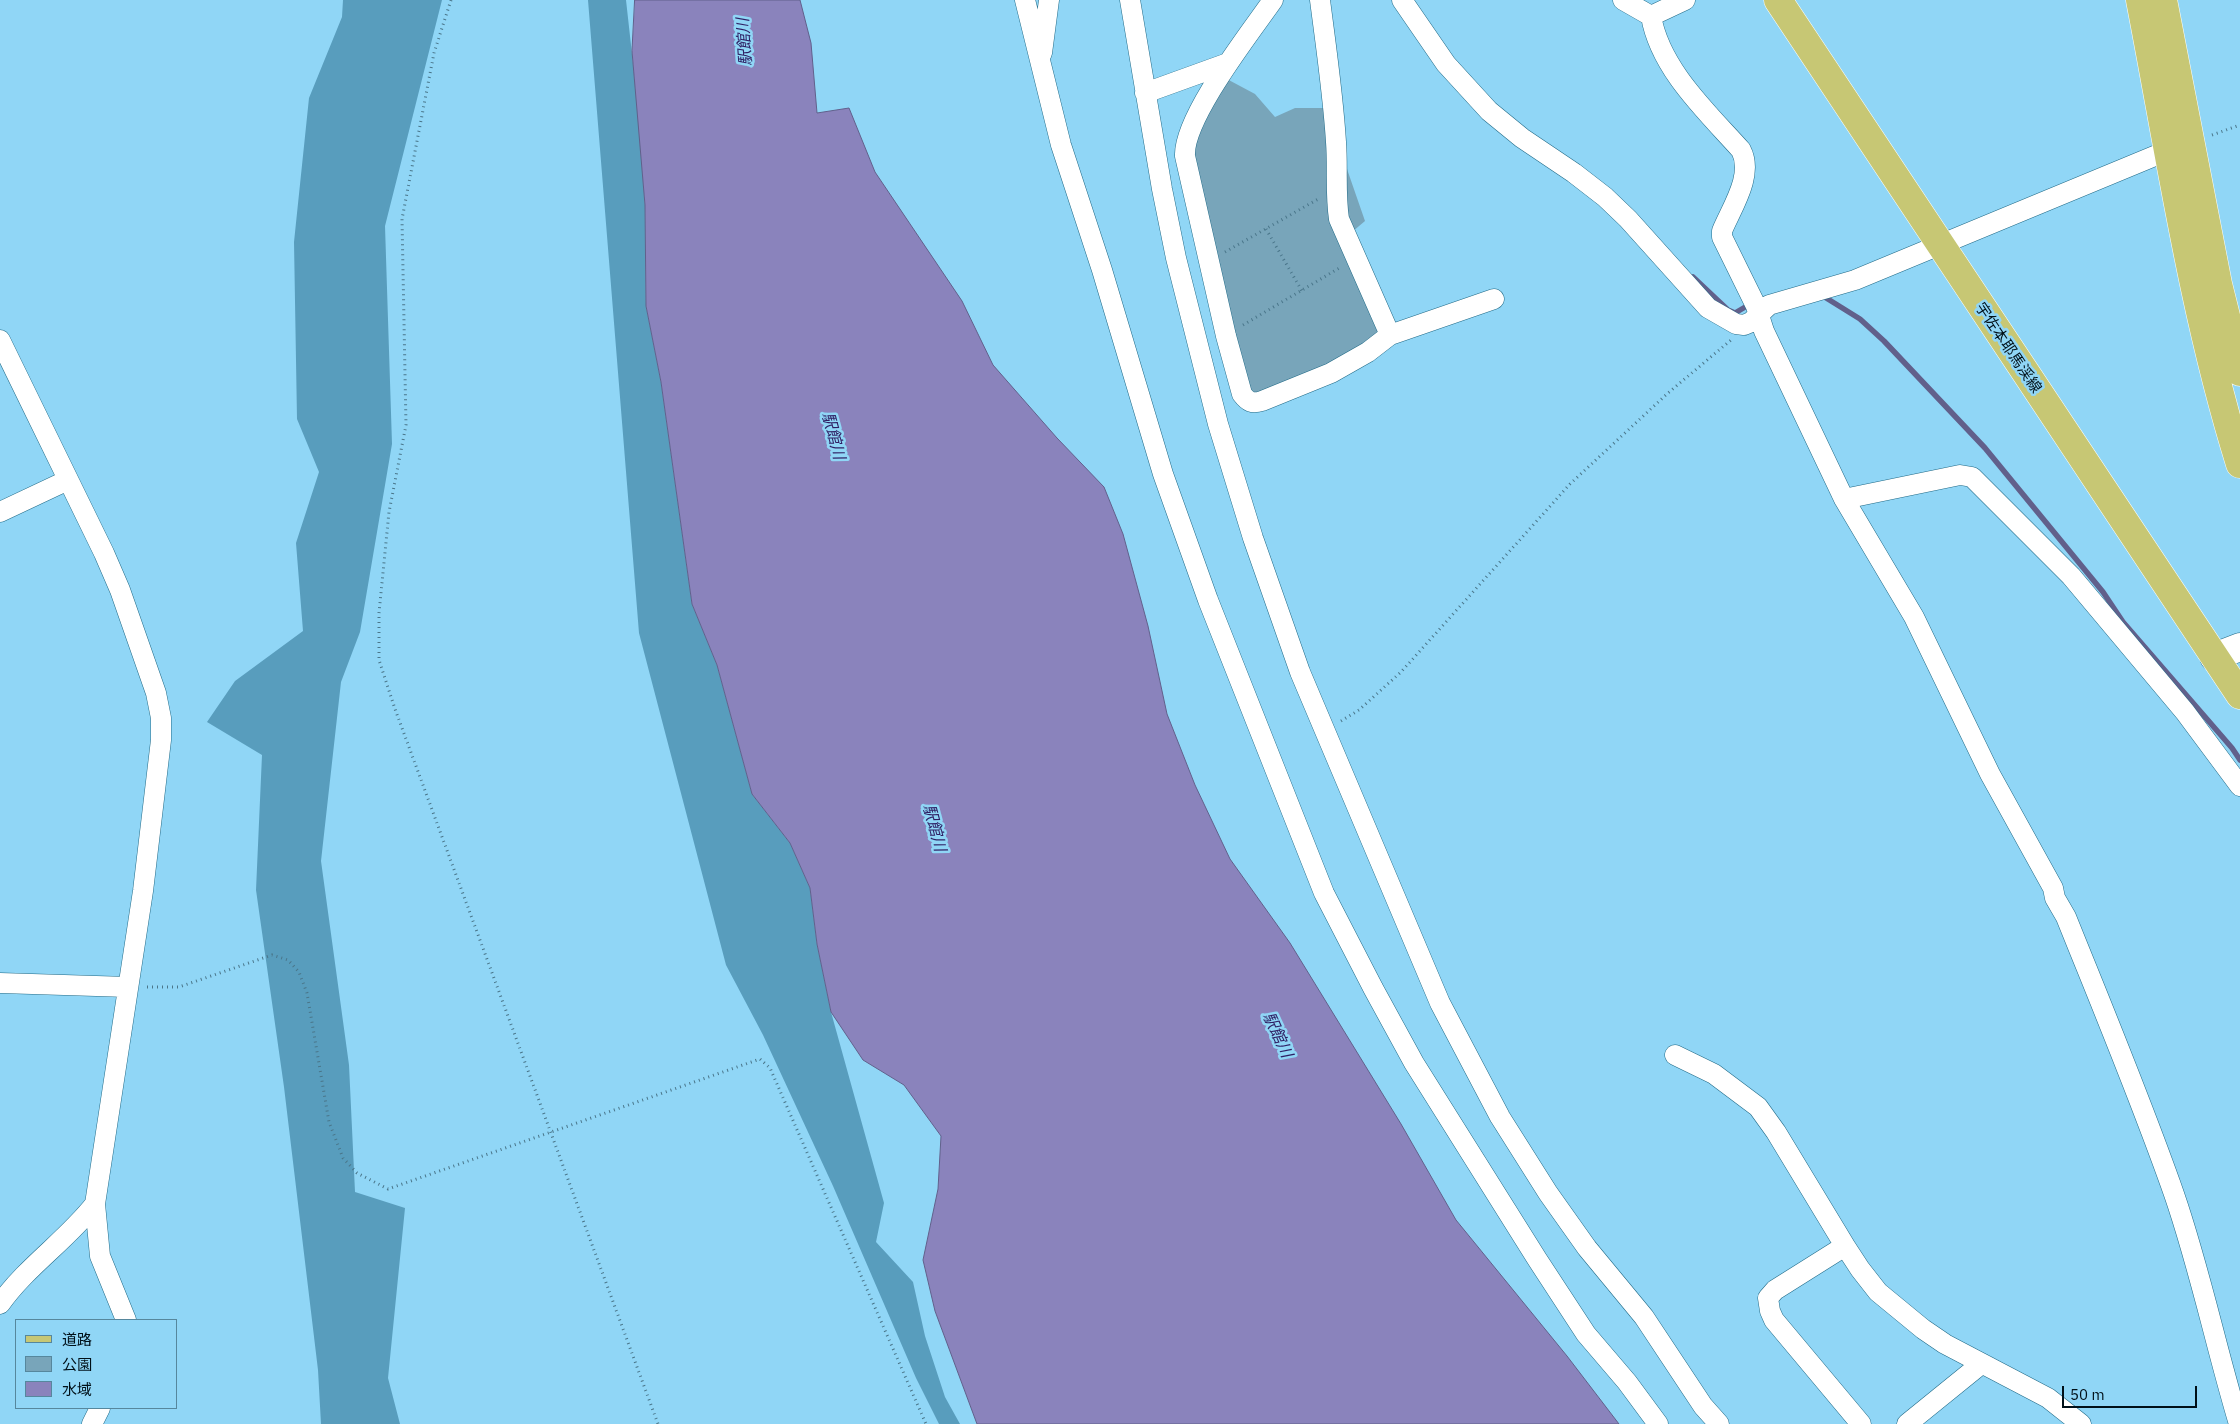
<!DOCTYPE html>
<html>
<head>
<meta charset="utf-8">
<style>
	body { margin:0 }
	#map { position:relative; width:2240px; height:1424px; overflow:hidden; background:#90d6f6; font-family:"IBM Plex Sans","Noto Sans JP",sans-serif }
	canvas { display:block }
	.legend { position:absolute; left:15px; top:1319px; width:162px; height:90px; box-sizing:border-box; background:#90d6f6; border:1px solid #56879d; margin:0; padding:6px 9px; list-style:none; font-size:15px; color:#001018 }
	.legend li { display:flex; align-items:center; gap:10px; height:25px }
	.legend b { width:25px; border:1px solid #56879d }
	.scale { position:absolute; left:2062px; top:1386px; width:135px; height:22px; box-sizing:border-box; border:2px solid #001018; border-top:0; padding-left:6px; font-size:15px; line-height:18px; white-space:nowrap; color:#001018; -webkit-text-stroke:4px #90d6f6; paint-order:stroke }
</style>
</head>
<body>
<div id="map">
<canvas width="2240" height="1424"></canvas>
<ul class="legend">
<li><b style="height:6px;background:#c7c774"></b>道路</li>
<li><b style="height:14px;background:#78a5ba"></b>公園</li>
<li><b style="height:14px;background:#8a83bc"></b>水域</li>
</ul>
<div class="scale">50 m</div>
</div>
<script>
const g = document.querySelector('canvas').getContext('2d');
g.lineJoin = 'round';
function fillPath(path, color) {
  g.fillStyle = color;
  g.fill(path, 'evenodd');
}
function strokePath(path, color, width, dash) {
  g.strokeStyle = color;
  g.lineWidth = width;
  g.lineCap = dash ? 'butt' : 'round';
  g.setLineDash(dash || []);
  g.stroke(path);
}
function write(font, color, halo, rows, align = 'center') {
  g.font = font + ' "IBM Plex Sans","Noto Sans JP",sans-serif';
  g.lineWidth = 5;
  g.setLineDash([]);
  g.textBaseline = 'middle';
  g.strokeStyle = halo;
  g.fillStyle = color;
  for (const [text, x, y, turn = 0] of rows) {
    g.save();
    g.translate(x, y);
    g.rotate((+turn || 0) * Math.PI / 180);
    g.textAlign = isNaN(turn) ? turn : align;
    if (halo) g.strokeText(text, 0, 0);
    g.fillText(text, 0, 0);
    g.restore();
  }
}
const green = new Path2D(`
	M1225 78 1255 94 1275 117 1295 108H1329L1348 172 1365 221 1352 232 1381 329 1377 340 1263 396 1249 394 1189 153Z`);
const forest = new Path2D(`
	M343 0H442L385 226 392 444 360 632 341 682 321 861 349 1065 355 1192 405 1208 388 1378 400 1424H321L318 1370 284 1087 256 890 262 755 207 722 235 681 303 631 296 543 319 472 297 419 294 242 309 98 342 17Z
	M588 0H626L639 117 645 205 646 306 661 382 692 604 717 665 752 794 790 843 810 888 817 944 831 1012 884 1203 876 1242 913 1282 925 1336 945 1397 960 1424H939L916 1378 833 1186 763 1035 726 965 639 633Z`);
const water = new Path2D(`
	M635 0H800L811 43 817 113 849 108 875 172 962 301 993 365 1057 438 1104 487 1123 534 1148 626 1167 714 1195 785 1230 859 1290 943 1401 1124 1456 1220 1567 1356 1619 1424H977L935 1311 923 1260 938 1189 941 1136 904 1085 863 1060 831 1012 817 944 810 888 790 843 752 794 717 665 692 604 661 382 646 306 645 205 632 51Z`);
const stream = new Path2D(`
	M1693 277 1728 310 1735 313 1752 303
	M1823 296 1860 319 1884 341 1985 448 2103 592 2123 622 2232 748 2240 760`);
const path = new Path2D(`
	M451 0 434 53 402 219 406 425 389 512 379 613V660L395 709 658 1424
	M2212 135 2240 125
	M1266 229 1302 291
	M1225 252 1320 198
	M1243 325 1341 267
	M1341 721 1359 710 1401 672 1570 484 1668 393 1731 340
	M147 987H179L272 955 288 960 299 972 307 993 329 1122 343 1158 357 1173 388 1189 760 1059 770 1068 926 1424`);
const street = new Path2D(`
	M1025 0 1061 145 1102 270 1163 474 1208 600 1324 893 1373 988 1414 1063 1537 1259 1586 1334 1627 1382 1658 1424
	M1130 0 1162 189 1176 258 1218 424 1253 538 1300 672 1440 1003 1500 1117 1548 1193 1587 1248 1644 1317 1703 1406 1719 1424
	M1273 0C1250 33 1183 118 1185 156L1226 336 1242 394C1248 402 1252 404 1262 401L1331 373 1368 352 1390 335 1494 299
	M1320 0C1326 47 1333 94 1336 142 1338 167 1335 193 1339 219L1390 335
	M1402 0 1446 64 1489 111 1522 138 1574 173 1605 197 1628 219 1708 308 1736 324 1744 325 1751 322 1769 305 1855 280 2169 150
	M1623 0 1651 16 1685 0
	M1651 16C1660 69 1707 112 1741 150 1754 175 1732 207 1722 231V237L1756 306 1764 331 1844 499 1914 617 1990 774 2053 888 2055 898 2066 917C2103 1009 2141 1100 2174 1194 2200 1269 2216 1348 2239 1424
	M1042 53 1049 0
	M1145 93 1228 63
	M0 340 104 553 120 590 156 693 161 718V740L143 891 95 1204 100 1256 126 1320
	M1844 499 1960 475 1972 477 2071 576 2185 712 2240 786
	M0 512 68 480
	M0 983 128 987
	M1675 1055 1714 1074 1758 1107 1776 1132 1845 1246 1860 1269 1878 1292 1923 1329 1945 1344 2048 1398 2081 1424
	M1845 1246 1775 1290 1768 1298 1770 1311 1774 1320 1861 1424
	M0 1304C27 1266 67 1240 95 1204
	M92 1424 100 1408
	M1907 1424 1981 1364`);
const secondary = new Path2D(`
	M2214 657 2240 647`);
const primary = new Path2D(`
	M1778 0 2240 695
	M2140 0C2170 155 2193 313 2240 464
	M2163 0 2218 284 2240 372`);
const streetNames = [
	["宇佐本耶馬渓線",2008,348,56]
];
const waterNames = [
	["駅館川",745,42,-94],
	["駅館川",833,436,75],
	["駅館川",934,828,75],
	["駅館川",1277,1035,65]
];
fillPath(green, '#78a5ba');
fillPath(forest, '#589dbd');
fillPath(water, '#8a83bc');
strokePath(water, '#61608b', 1);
strokePath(stream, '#61608b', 5.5);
strokePath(street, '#216a87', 21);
strokePath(secondary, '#216a87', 29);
strokePath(primary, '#fff', 29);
strokePath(path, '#4a768a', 3, [1, 4]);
strokePath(street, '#fff', 20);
strokePath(secondary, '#fff', 28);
strokePath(primary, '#c7c774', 28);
write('15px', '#001018', '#90d6f6', streetNames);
write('italic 16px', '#2f1f63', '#90d6f6', waterNames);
</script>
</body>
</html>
